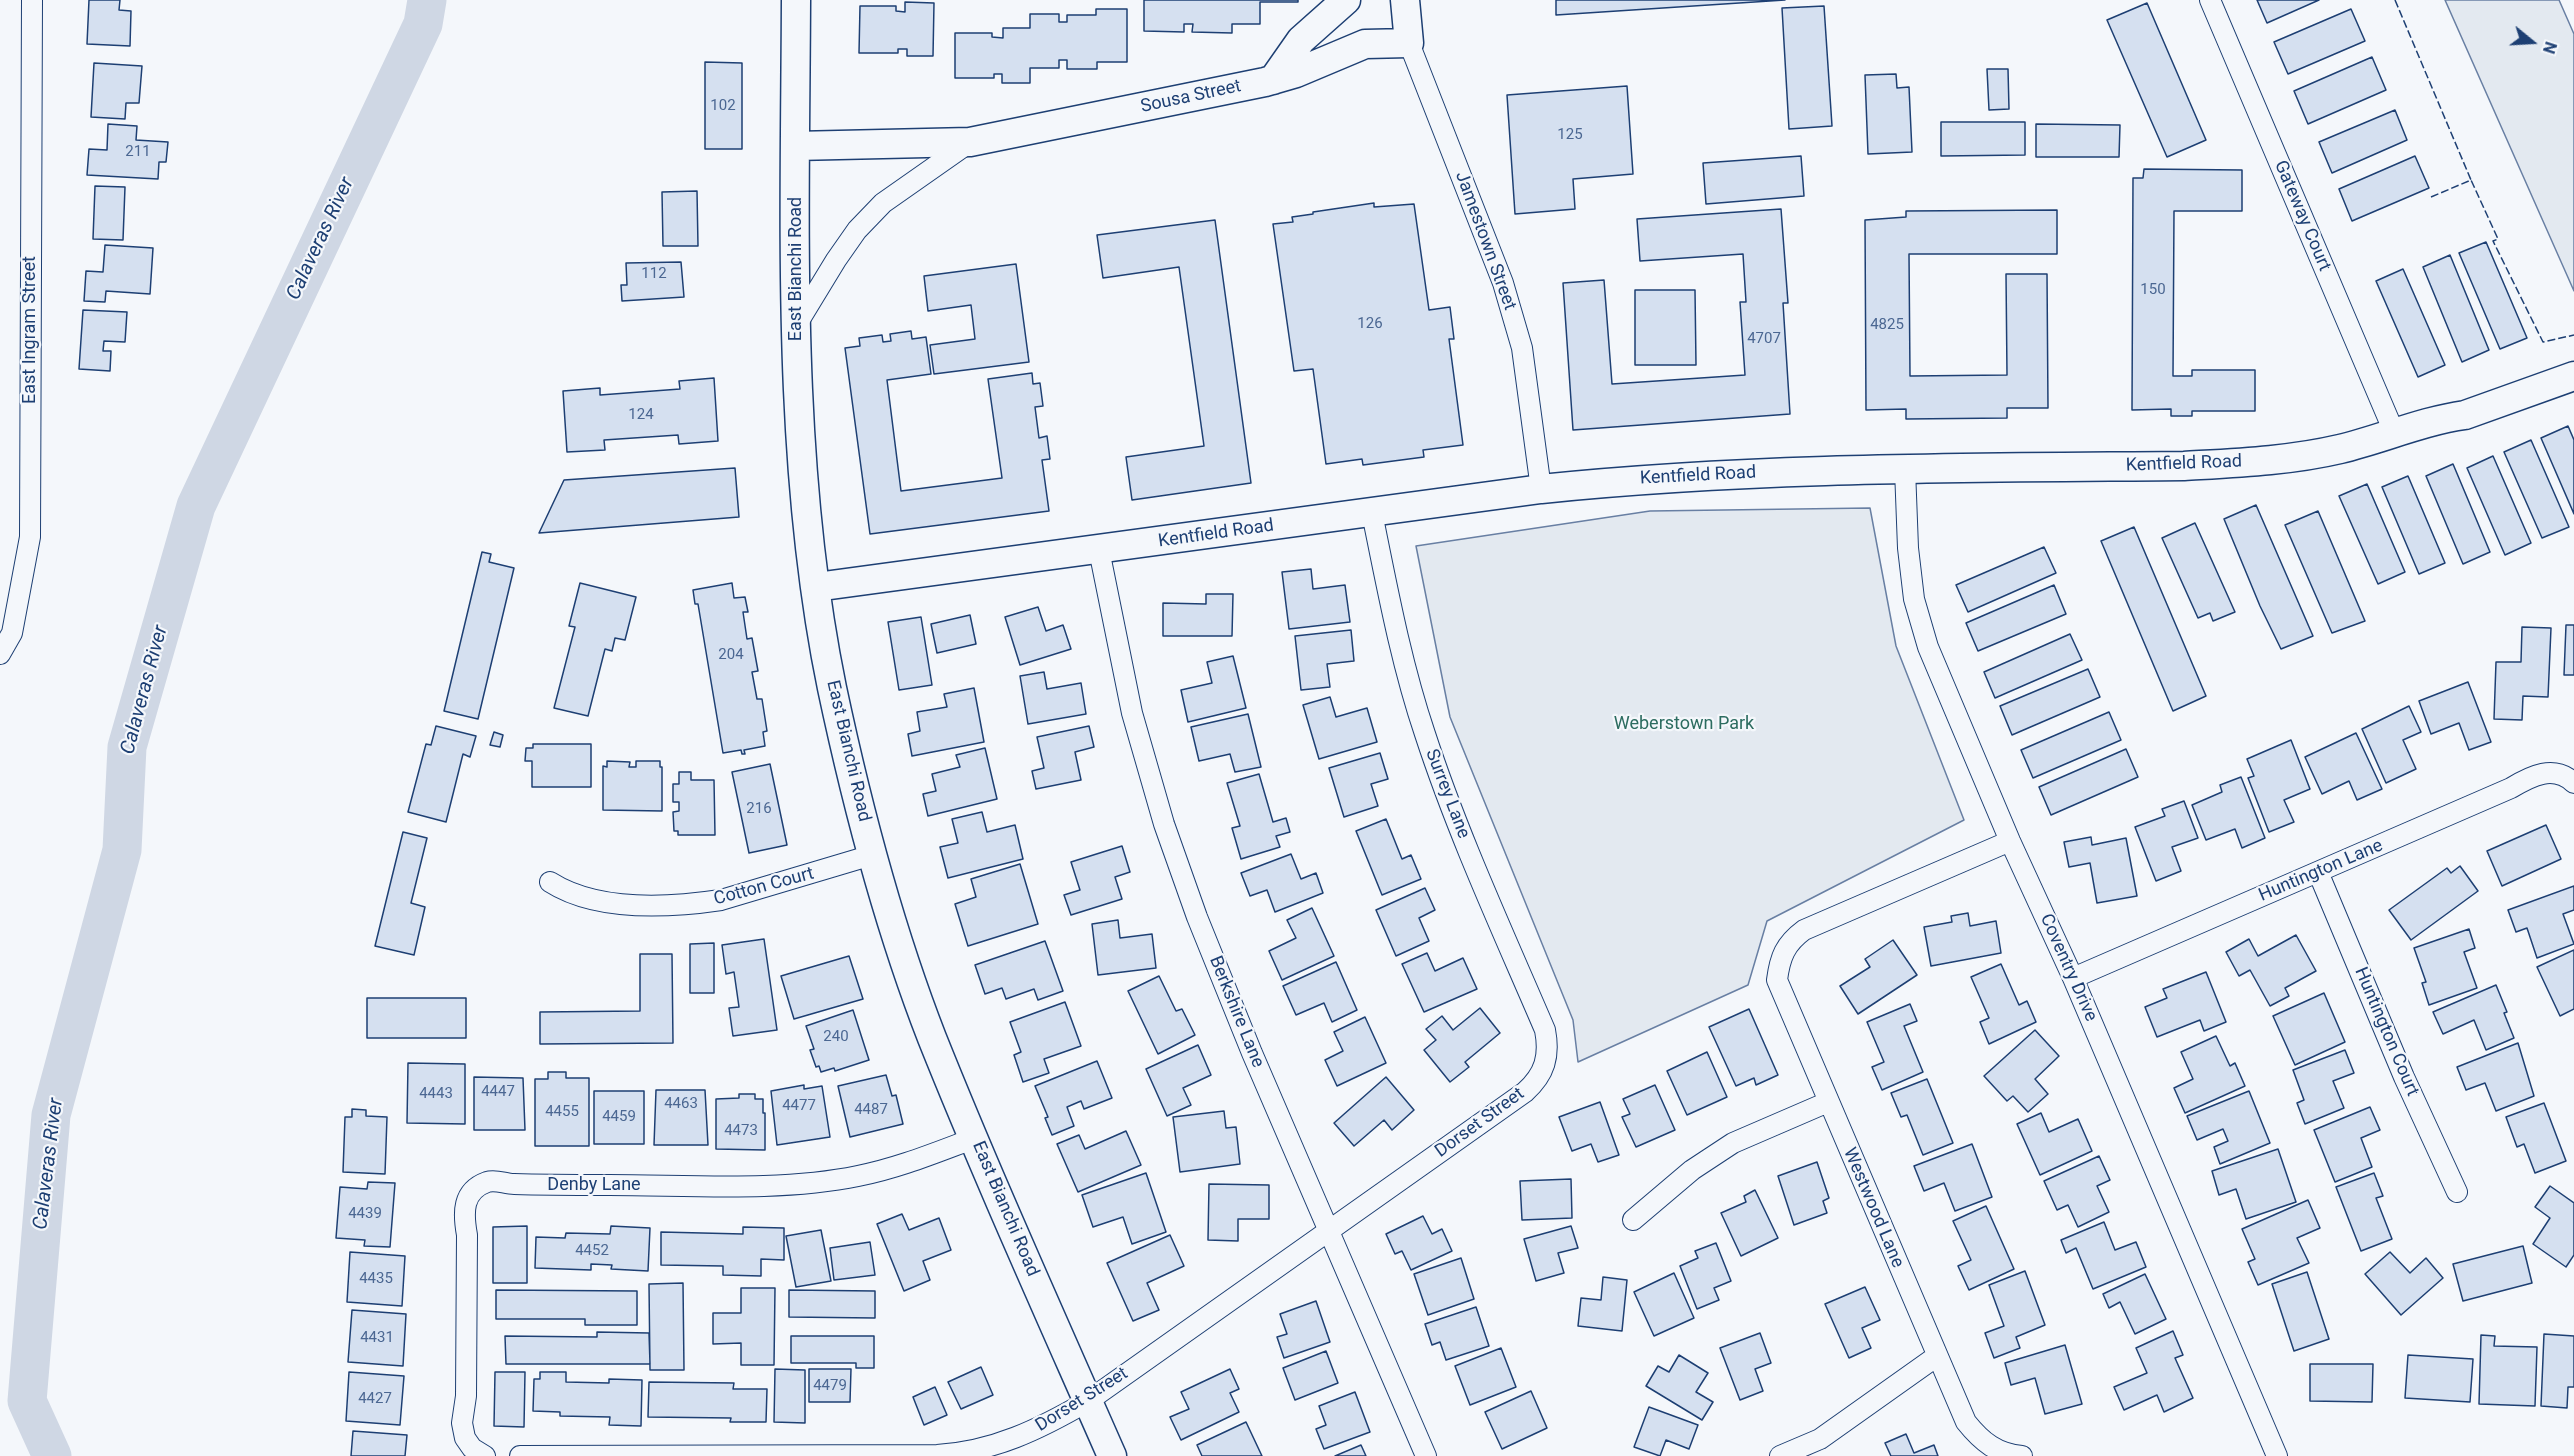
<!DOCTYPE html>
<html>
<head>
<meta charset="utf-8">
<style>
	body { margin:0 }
	#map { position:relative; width:2574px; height:1456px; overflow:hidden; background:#f4f7fb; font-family:Roboto,sans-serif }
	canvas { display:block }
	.north { position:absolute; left:2502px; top:12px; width:60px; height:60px; -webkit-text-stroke:4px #f4f7fb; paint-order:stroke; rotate:108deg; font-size:16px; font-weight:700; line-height:24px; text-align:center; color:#1d3f73 }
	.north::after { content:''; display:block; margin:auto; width:21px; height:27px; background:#1d3f73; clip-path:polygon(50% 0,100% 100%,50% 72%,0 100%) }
</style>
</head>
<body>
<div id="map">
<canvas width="2574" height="1456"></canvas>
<div class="north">N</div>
</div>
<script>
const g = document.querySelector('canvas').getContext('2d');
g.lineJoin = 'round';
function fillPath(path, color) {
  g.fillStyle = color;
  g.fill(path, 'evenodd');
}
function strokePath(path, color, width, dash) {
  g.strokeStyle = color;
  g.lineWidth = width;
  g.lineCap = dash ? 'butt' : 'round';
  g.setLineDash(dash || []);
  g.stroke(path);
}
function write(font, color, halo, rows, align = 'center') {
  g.font = font + ' Roboto,sans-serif';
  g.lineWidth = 4.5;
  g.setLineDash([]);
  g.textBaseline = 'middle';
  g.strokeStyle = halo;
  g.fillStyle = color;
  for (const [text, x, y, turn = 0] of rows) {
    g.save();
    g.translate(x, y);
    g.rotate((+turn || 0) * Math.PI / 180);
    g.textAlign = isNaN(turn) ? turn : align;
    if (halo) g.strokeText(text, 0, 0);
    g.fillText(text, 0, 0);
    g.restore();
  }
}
const green = new Path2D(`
	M2445 0H2559L2574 34V291Z
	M1870 508 1896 646 1964 820 1767 921 1748 985 1578 1062 1573 1020 1450 717 1416 546 1650 511Z`);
const river = new Path2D(`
	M52 1456 27 1401 51 1115 122 850 127 747 196 506 423 24 427 0`);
const building = new Path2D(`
	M89 0H120L119 10 131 11 130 46 87 44Z
	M1144 0H1298V2H1260V24H1232V33L1192 32 1193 24H1184V32L1144 31Z
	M1556 0H1785L1556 15Z
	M2257 0H2319L2267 23Z
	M905 2 934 3 933 56H907V49H898V53H859L860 6H896V11L905 12Z
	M2147 3 2206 140 2167 157 2107 20Z
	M1824 6 1832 126 1789 129 1782 8Z
	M1096 9H1127V62H1097V69H1067V60H1059V68H1030V83H1002V74H994V78H955V33H992V37L1003 38V28H1030V14H1059V22H1067V15H1096Z
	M2351 9 2365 41 2288 74 2274 42Z
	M2372 57 2386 90 2308 124 2294 91Z
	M705 62 742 63V149H705Z
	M94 63 142 66 139 103H126L125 119 91 117Z
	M1987 69H2008L2009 109 1989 110Z
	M1896 74 1897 88 1909 87 1912 152 1868 154 1865 75Z
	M1627 86 1633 174 1573 179 1575 209 1515 214 1507 95Z
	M2395 110 2407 140 2332 173 2319 142Z
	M1941 122H2025V155L1941 156Z
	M108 124 137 126 136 140 168 142 166 162H159L158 179 87 175 89 149 107 150Z
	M2036 124 2120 125 2119 157H2036Z
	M1801 156 1804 196 1706 204 1703 163Z
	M2415 156 2429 188 2352 221 2339 189Z
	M2144 169 2242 170V211H2174L2173 376H2192V370H2255V411H2192V416H2171V409L2132 410 2133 178H2143Z
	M95 186 125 187 123 240 93 239Z
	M697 191 698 246H663L662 192Z
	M1374 203V207L1414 204 1429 310 1450 307 1454 339H1449L1463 445 1423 450 1424 457 1363 465 1362 459 1326 464 1313 369 1294 371 1273 224 1293 222 1292 217 1313 214V212Z
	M1781 209 1788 303H1783L1790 414 1573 430 1563 283 1604 280 1612 384 1745 375 1740 302H1746L1743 254 1640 261 1637 219Z
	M2057 210V254H1909L1910 376 2007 375 2006 274H2047L2048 408H2007V418L1906 419V409L1866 410 1865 220 1906 217V211Z
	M1215 220 1251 483 1132 500 1126 457 1204 446 1179 267 1103 278 1097 235Z
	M2486 242 2527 338 2500 349 2459 253Z
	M105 245 153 248 150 294 106 291 105 302 84 301 86 271 103 272Z
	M2450 255 2489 350 2462 362 2423 267Z
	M681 262 684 297 622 301 621 285H627L626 263Z
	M1016 264 1029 362 934 374 930 345 975 339 971 305 928 311 924 276Z
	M2403 269 2445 365 2418 377 2376 281Z
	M1635 290H1695L1696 365H1635Z
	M83 310 127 312 125 342 104 341 103 351H111L110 371 79 369Z
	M911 331 912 339 926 337 931 374 887 380 901 491 1002 478 988 379 1032 373 1033 384 1040 383 1043 406 1035 407 1039 438 1047 436 1050 459 1042 460 1049 511 870 534 845 348 860 346 859 338 882 335 883 342 891 341 890 334Z
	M714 378 718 441 679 444 678 435 604 440 605 450 567 452 563 391 600 388V395L680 389 679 381Z
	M2568 426 2574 440V514L2541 438Z
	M2531 440 2569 527 2542 538 2504 452Z
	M2493 456 2531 543 2505 555 2467 468Z
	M2453 464 2490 552 2463 564 2426 476Z
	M735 468 739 517 539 533 564 480Z
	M2408 476 2445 563 2419 574 2382 487Z
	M2367 484 2405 572 2378 584 2339 496Z
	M2256 505 2313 636 2281 649 2260 606 2224 519Z
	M2318 511 2365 621 2332 633 2285 525Z
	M2195 523 2235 612 2213 621 2210 613 2198 618 2162 538Z
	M2134 527 2206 696 2173 711 2101 541Z
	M2044 547 2056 573 1968 612 1956 585Z
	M482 552 491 554 489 562 514 568 478 719 444 711Z
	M1311 569 1313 589 1345 585 1350 622 1289 629 1282 572Z
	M580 583 636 597 625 640 615 638 612 651 605 649 588 716 554 708 575 627 569 626Z
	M732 583 734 598 745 597 748 612H743L747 639 752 638 758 671 752 672 757 699H762L767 731 763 732 765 746 744 750 745 754H742L741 750 723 753 698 604H695L693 590Z
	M2054 585 2066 614 1978 651 1966 623Z
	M1206 594H1233L1232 636H1163V603L1206 604Z
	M1038 607 1046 631 1063 625 1071 649 1020 665 1005 617Z
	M970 615 976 644 937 653 931 624Z
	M921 617 932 685 899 690 888 622Z
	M2566 625H2574V675H2564Z
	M2522 627 2551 628 2548 697 2523 696 2522 720 2494 719 2496 662H2521Z
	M1351 630 1354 661 1327 664 1330 687 1301 690 1295 636Z
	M2070 634 2082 660 1995 698 1984 672Z
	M1233 656 1246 708 1188 722 1181 690 1212 683 1207 662Z
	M2088 669 2100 697 2012 735 2000 706Z
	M1044 672 1047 689 1081 683 1086 714 1028 724 1020 676Z
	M2468 682 2491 742 2469 750 2459 723 2431 734 2419 701Z
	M974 688 984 742 912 756 908 734 920 731 917 712 947 707 944 694Z
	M1330 697 1336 717 1367 708 1377 742 1319 759 1303 705Z
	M2409 706 2421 732 2403 740 2416 769 2386 783 2362 729Z
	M2109 712 2121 740 2033 778 2021 750Z
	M1248 714 1261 767 1235 772 1230 754 1199 761 1191 727Z
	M436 726 476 736 470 757 463 754 446 822 408 812 426 744 431 745Z
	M1089 726 1094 747 1075 752 1081 780 1036 789 1032 771 1044 768 1037 737Z
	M494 732 503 735 500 747 490 745Z
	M2356 733 2382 789 2357 800 2349 781 2322 794 2305 757Z
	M2291 740 2310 789 2284 800 2294 822 2269 832 2248 778 2254 776 2247 759Z
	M533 744H591V787H532V761H525L526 748H533Z
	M985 748 997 799 928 816 923 794 936 791 932 774 960 767 956 755Z
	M2126 749 2138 777 2051 815 2039 787Z
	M1380 753 1388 779 1371 784 1378 806 1344 817 1329 768Z
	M607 761 630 762 629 767H636V761H660V767H662V811L603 810V766L607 767Z
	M770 764 787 845 749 853 732 772Z
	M679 772H691V780H714L715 835H678V831H674L673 812 679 811V802H673V784H679Z
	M1259 774 1273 822 1286 818 1290 832 1276 836 1280 847 1241 859 1232 828 1240 826 1227 783Z
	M2241 777 2265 838 2242 848 2235 829 2206 840 2192 805 2222 792 2220 785Z
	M2184 801 2198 838 2172 847 2181 871 2156 881 2135 827 2165 816 2162 809Z
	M982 812 987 832 1015 825 1023 859 948 878 940 847 958 843 952 819Z
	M1386 819 1402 859 1411 855 1421 879 1382 895 1356 831Z
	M2546 825 2561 859 2502 886 2487 851Z
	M403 832 427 838 411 903 425 907 414 955 375 946Z
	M2091 837 2092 845 2126 838 2137 896 2097 903 2090 863 2069 867 2064 842Z
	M1122 846 1130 872 1115 877 1122 899 1071 915 1064 895 1080 890 1071 862Z
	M1291 854 1301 879 1316 873 1323 893 1275 912 1267 890 1250 896 1241 873Z
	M1020 864 1038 924 968 946 955 904 976 897 971 879Z
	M2460 866 2478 891 2411 940 2389 910 2447 868 2451 873Z
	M2574 886V910L2563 914 2574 944 2537 958 2527 928 2516 932 2508 910Z
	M1425 888 1435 910 1419 918 1429 941 1396 956 1376 910Z
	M1312 908 1334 956 1282 980 1269 951 1296 938 1287 920Z
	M1968 913 1970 926 1996 921 2001 953 1931 966 1924 927 1952 922 1951 916Z
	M1118 920 1120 938 1152 934 1156 968 1098 975 1092 924Z
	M2469 929 2475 948 2464 952 2477 988 2429 1005 2422 983 2426 982 2414 948Z
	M2296 935 2316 971 2285 988 2289 996 2270 1006 2250 970 2239 976 2226 952 2249 939 2258 956Z
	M764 939 777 1030 733 1036 729 1008 739 1007 734 972 726 974 722 945Z
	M1893 940 1917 975 1858 1014 1840 986 1870 967 1865 959Z
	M1045 941 1063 991 1038 1000 1034 989 1006 999 1002 988 985 994 975 965Z
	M714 943V993H690V944Z
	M2574 950V1009L2560 1016 2537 967Z
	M1427 953 1435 971 1463 958 1477 989 1424 1012 1402 964Z
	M640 954H672L673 1043 540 1044V1012L640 1011Z
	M849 956 863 999 794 1019 781 976Z
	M1336 962 1357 1010 1332 1022 1324 1003 1296 1015 1283 986Z
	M2001 964 2019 1005 2027 1001 2036 1022 1989 1044 1980 1022 1989 1018 1971 977Z
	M2206 972 2226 1022 2204 1031 2200 1020 2157 1037 2145 1007 2167 998 2163 989Z
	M1159 976 1176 1011 1182 1009 1195 1035 1158 1054 1128 991Z
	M2496 985 2507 1012 2504 1013 2514 1038 2486 1050 2474 1020 2443 1034 2433 1012Z
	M2324 993 2345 1042 2295 1065 2273 1016Z
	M367 998H466V1038H367Z
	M1065 1002 1081 1046 1044 1059 1049 1073 1023 1082 1014 1055 1021 1052 1010 1022Z
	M1910 1004 1917 1021 1904 1026 1923 1072 1882 1090 1872 1067 1884 1062 1867 1022Z
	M1480 1008 1500 1033 1465 1062 1469 1067 1450 1082 1424 1050 1436 1040 1426 1029 1442 1016 1453 1030Z
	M1749 1009 1778 1075 1756 1085 1754 1078 1736 1086 1709 1027Z
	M853 1010 869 1060 835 1071 834 1068 821 1072 819 1066 816 1067 810 1050 814 1049 806 1026Z
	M1365 1017 1386 1063 1337 1086 1325 1060 1343 1051 1334 1032Z
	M2035 1030 2059 1056 2035 1079 2048 1094 2028 1112 2013 1096 2007 1101 1984 1076Z
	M2216 1036 2230 1066 2235 1063 2245 1086 2185 1113 2174 1088 2193 1079 2181 1052Z
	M2518 1043 2534 1096 2496 1111 2485 1083 2466 1090 2457 1067Z
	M1198 1045 1211 1075 1183 1088 1191 1105 1167 1116 1146 1069Z
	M2345 1050 2354 1073 2333 1081 2344 1108 2305 1124 2297 1103 2304 1100 2293 1070Z
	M1707 1052 1727 1097 1687 1115 1667 1071Z
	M1097 1061 1112 1098 1084 1109 1081 1101 1067 1107 1074 1126 1052 1135 1045 1118 1048 1117 1035 1086Z
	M408 1063 465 1064V1124L407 1123Z
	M548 1072H566V1078H589V1146H535V1079H548Z
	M886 1075 892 1096 896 1095 903 1124 850 1137 838 1086Z
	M474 1077 523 1078 525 1130H474Z
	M1386 1077 1414 1110 1392 1130 1384 1120 1354 1146 1334 1123Z
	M1927 1079 1953 1143 1923 1155 1907 1115 1901 1117 1891 1093Z
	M804 1085V1089L822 1086 830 1137 777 1145 771 1091Z
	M1655 1085 1675 1130 1636 1147 1622 1117 1630 1114 1623 1099Z
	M656 1090H705L708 1145H654Z
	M594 1091H644V1144H594Z
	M2249 1091 2270 1143 2220 1164 2214 1147 2228 1141 2223 1129 2197 1140 2187 1116Z
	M739 1094H755V1099H763V1113H765V1150L716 1149V1099L739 1098Z
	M1600 1102 1619 1155 1598 1162 1591 1144 1572 1151 1559 1117Z
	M2544 1103 2566 1161 2535 1173 2524 1144 2517 1147 2506 1117Z
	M2370 1107 2380 1130 2361 1138 2372 1167 2335 1182 2314 1130Z
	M352 1109 366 1110V1116L387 1117 385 1174 343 1172 345 1117H352Z
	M1224 1111 1226 1128 1236 1127 1240 1164 1180 1172 1173 1117Z
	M2041 1113 2049 1132 2078 1119 2092 1151 2040 1175 2017 1124Z
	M1126 1131 1141 1165 1078 1192 1057 1144 1079 1135 1085 1149Z
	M1972 1144 1992 1197 1955 1211 1944 1183 1924 1191 1914 1166Z
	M2278 1149 2296 1202 2246 1219 2236 1189 2219 1195 2212 1171Z
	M2099 1156 2110 1180 2097 1186 2109 1212 2078 1227 2068 1205 2057 1210 2044 1181Z
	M1817 1162 1829 1198 1823 1201 1827 1213 1794 1225 1778 1176Z
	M1146 1173 1166 1232 1132 1244 1123 1217 1093 1227 1082 1195Z
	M2374 1173 2383 1196 2376 1198 2392 1239 2361 1251 2336 1187Z
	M1571 1179 1572 1218 1522 1220 1520 1181Z
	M368 1182 395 1183 390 1247 364 1246 365 1240 336 1238 340 1187 367 1189Z
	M1209 1184 1269 1185V1219H1238V1241L1208 1240Z
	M2550 1186 2574 1203V1255L2566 1267 2533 1244 2550 1218 2535 1207Z
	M1755 1190 1778 1238 1741 1256 1721 1213 1746 1202 1744 1196Z
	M2308 1200 2320 1228 2297 1238 2309 1263 2258 1285 2248 1262 2255 1259 2242 1229Z
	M1986 1206 2014 1269 1969 1290 1958 1266 1971 1260 1953 1221Z
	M902 1214 909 1230 939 1218 951 1250 923 1261 930 1280 904 1291 877 1224Z
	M1423 1216 1432 1234 1442 1229 1452 1251 1411 1270 1402 1251 1395 1254 1386 1234Z
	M2104 1222 2115 1250 2136 1242 2146 1267 2093 1289 2076 1248 2066 1253 2061 1240Z
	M527 1226V1283H493V1227Z
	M611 1226 650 1228 648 1271 611 1269 612 1265 591 1264V1270L535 1268 536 1237 565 1238 566 1233 610 1234Z
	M1571 1226 1578 1248 1558 1253 1564 1273 1536 1281 1524 1239Z
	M743 1227 784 1228V1260L761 1259V1276L723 1275V1266L661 1265V1232L743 1234Z
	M821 1230 831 1281 796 1287 786 1236Z
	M1170 1235 1184 1266 1147 1283 1159 1310 1133 1321 1107 1263Z
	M870 1242 875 1275 834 1280 830 1248Z
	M1716 1243 1731 1281 1714 1288 1719 1300 1697 1309 1680 1266 1698 1258 1695 1251Z
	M2523 1246 2532 1283 2463 1301 2453 1264Z
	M350 1252 405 1256 402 1306 347 1302Z
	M2390 1252 2410 1273 2426 1258 2443 1278 2401 1315 2365 1274Z
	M1461 1258 1474 1299 1428 1315 1414 1274Z
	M2025 1271 2045 1325 2016 1337 2020 1348 1994 1358 1985 1333 2004 1326 1989 1285Z
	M2307 1272 2329 1339 2294 1351 2272 1284Z
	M1674 1273 1694 1318 1654 1336 1634 1292Z
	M2145 1274 2166 1319 2135 1334 2120 1302 2109 1308 2103 1294Z
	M1603 1277 1627 1280 1622 1331 1578 1326 1581 1298 1601 1300Z
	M683 1283 684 1370H650L649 1284Z
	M1865 1287 1880 1320 1862 1328 1871 1348 1849 1358 1825 1304Z
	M741 1288H775L774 1365H741V1343L713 1344V1313H741Z
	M496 1290 637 1291V1325H585V1319H496Z
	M789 1290 875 1291V1318L789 1317Z
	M1316 1301 1330 1342 1284 1358 1277 1337 1287 1334 1280 1314Z
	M1476 1307 1489 1346 1446 1360 1440 1342 1432 1345 1425 1324Z
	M352 1310 406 1314 403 1366 348 1362Z
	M2173 1331 2183 1355 2175 1358 2193 1398 2164 1412 2157 1395 2124 1410 2114 1387 2147 1373 2136 1348Z
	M597 1332 649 1333 650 1364H506L505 1336 597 1337Z
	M1760 1333 1771 1363 1755 1369 1763 1391 1740 1400 1720 1348Z
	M2544 1334 2574 1336V1387H2568L2567 1408 2541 1406Z
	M2481 1335 2495 1336 2494 1346 2537 1347 2535 1406 2479 1404Z
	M791 1336H874V1368H856V1363H791Z
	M2065 1345 2082 1404 2045 1414 2035 1378 2011 1385 2005 1363Z
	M1501 1348 1516 1387 1470 1405 1455 1366Z
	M1326 1351 1338 1383 1295 1400 1283 1368Z
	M1679 1355 1708 1373 1696 1392 1713 1402 1702 1420 1646 1386 1658 1366 1669 1372Z
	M2408 1355 2473 1359 2470 1402 2405 1398Z
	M2310 1364H2373L2372 1402 2310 1401Z
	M981 1367 993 1395 961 1409 948 1382Z
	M775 1369 805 1370V1423L774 1422Z
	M809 1369H851L850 1402H809Z
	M1230 1369 1239 1389 1230 1393 1239 1412 1181 1440 1170 1417 1189 1409 1181 1392Z
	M349 1372 404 1376 400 1425 346 1421Z
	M495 1372H525L524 1427 494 1426Z
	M540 1372H566V1382L609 1383V1379L642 1380 641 1426 609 1425 610 1417 560 1416V1412L533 1411 534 1379H540Z
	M649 1382 734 1383 733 1389H767L766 1422H730L731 1418 648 1417Z
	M935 1387 947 1415 924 1425 913 1397Z
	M1531 1391 1547 1428 1502 1449 1485 1412Z
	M1355 1392 1370 1432 1324 1449 1316 1429 1326 1425 1319 1406Z
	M1649 1407 1698 1425 1689 1449 1666 1440 1660 1456 1634 1447Z
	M1246 1422 1262 1456H1202L1197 1445Z
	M353 1431 407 1435 405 1456H351Z
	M1906 1434 1914 1453 1934 1445 1938 1456H1891L1885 1443Z
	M1361 1445 1366 1456H1335Z`);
const street = new Path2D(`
	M2210 0 2394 432
	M1409 43 1503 283 1522 348 1541 489
	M797 324 836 260 857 230 883 203 970 142
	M1905 469 1908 548 1914 599 1928 647 2010 841 2073 978 2277 1456
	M1099 550 1132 713 1164 824 1197 917 1252 1053 1426 1456
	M0 654 12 633 30 537 32 0
	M2010 841 1804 930C1785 944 1780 957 1777 980L1966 1422C1982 1442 1997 1454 2022 1456
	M2318 872 2404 1077 2457 1192
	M550 882C597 912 667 908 721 900L872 855
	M2073 978 2511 788C2531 776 2554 764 2574 783
	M1633 1220 1692 1170 1733 1143 1828 1102
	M485 1456 472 1448 465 1438 462 1423 466 1396 467 1235C463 1213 462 1191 487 1182 496 1179 505 1184 514 1184 545 1185 577 1185 609 1185 689 1185 781 1192 858 1176 899 1168 937 1152 975 1138
	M520 1456 937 1455C993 1452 1040 1429 1088 1401L1525 1092C1545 1074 1550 1056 1545 1030 1503 932 1458 835 1425 734 1401 663 1387 587 1372 513
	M1780 1456 1820 1439 1937 1356`);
const secondary = new Path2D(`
	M796 0C795 227 786 464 832 688 857 806 888 925 932 1038 988 1178 1051 1317 1112 1456
	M1273 80 1301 40 1346 0
	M795 146 970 142 1265 82 1296 73 1365 44 1409 43 1405 0
	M816 587 1541 489C1755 467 1969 468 2184 466 2235 463 2289 461 2340 449 2382 439 2422 421 2465 415L2574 376`);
const fence = new Path2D(`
	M2395 0 2471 180
	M2431 197 2471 180 2498 239 2493 241 2543 342 2574 335`);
const numberNames = [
	["102",723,106],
	["125",1570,135],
	["211",138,152],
	["112",654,274],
	["150",2153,290],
	["126",1370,324],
	["4825",1887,325],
	["4707",1764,339],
	["124",641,415],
	["204",731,655],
	["216",759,809],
	["240",836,1037],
	["4447",498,1092],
	["4443",436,1094],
	["4463",681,1104],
	["4477",799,1106],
	["4487",871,1110],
	["4455",562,1112],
	["4459",619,1117],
	["4473",741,1131],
	["4439",365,1214],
	["4452",592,1251],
	["4435",376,1279],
	["4431",377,1338],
	["4479",830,1386],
	["4427",375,1399]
];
const streetNames = [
	["Sousa Street",1191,97,-12],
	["Gateway Court",2302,216,67],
	["Jamestown Street",1485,241,70],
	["East Bianchi Road",796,269,-90],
	["East Ingram Street",30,330,-90],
	["Kentfield Road",2184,464,-2],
	["Kentfield Road",1698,476,-3],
	["Kentfield Road",1216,534,-8],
	["East Bianchi Road",848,751,77],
	["Surrey Lane",1447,794,69],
	["Huntington Lane",2321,871,-23],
	["Cotton Court",764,887,-15],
	["Coventry Drive",2068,968,66],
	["Berkshire Lane",1236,1012,68],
	["Huntington Court",2386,1032,67],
	["Dorset Street",1480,1123,-36],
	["Denby Lane",594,1185],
	["Westwood Lane",1873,1208,67],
	["East Bianchi Road",1005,1209,67],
	["Dorset Street",1082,1400,-32]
];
const parkNames = [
	["Weberstown Park",1684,724]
];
const waterNames = [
	["Calaveras River",321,239,-65],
	["Calaveras River",145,690,-75],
	["Calaveras River",49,1164,-83]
];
fillPath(green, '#e3e9f0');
strokePath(green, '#687fa3', 1.5);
strokePath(river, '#cfd7e4', 39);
fillPath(building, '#d5e0f0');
strokePath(building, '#1d3f73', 1.5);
strokePath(street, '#1d3f73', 22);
strokePath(secondary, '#1d3f73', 31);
strokePath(street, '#f4f7fb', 20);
strokePath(secondary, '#f4f7fb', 28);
strokePath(fence, '#1d3f73', 1.5, [8, 3]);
write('15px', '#4b6792', null, numberNames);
write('18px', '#1d3f73', '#f4f7fb', streetNames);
write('18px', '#2c6c60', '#f4f7fb', parkNames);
write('italic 20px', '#1d3f73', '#f4f7fb', waterNames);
</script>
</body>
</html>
